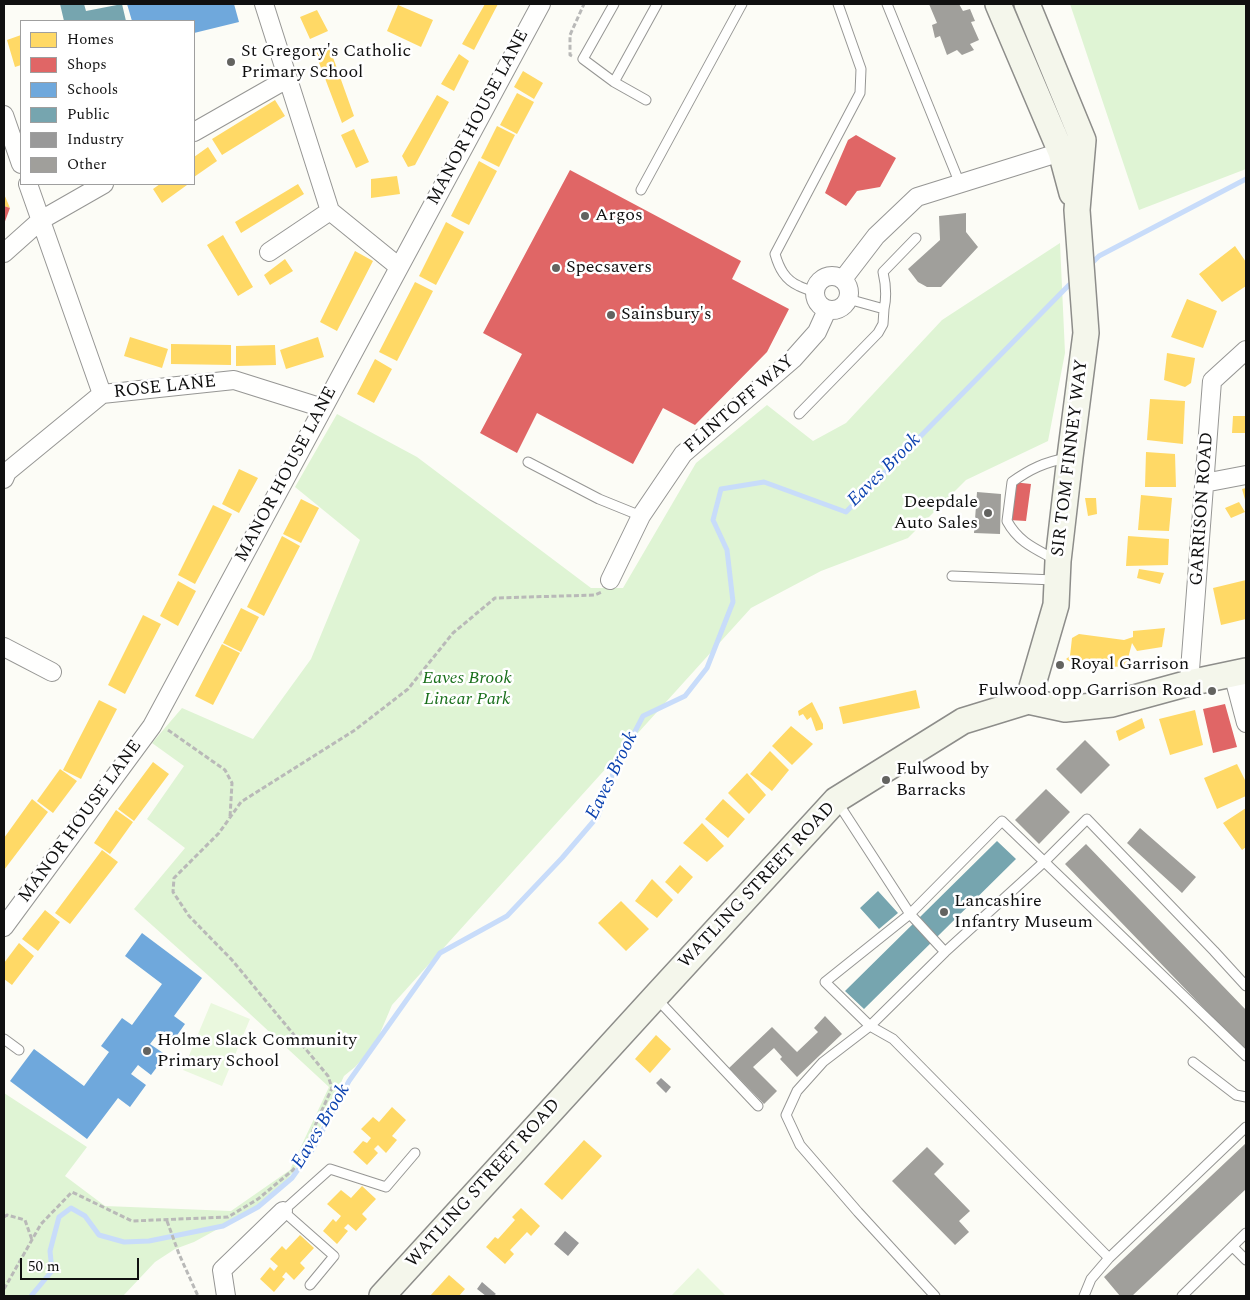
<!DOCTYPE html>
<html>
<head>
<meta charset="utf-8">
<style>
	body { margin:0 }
	#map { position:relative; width:1250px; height:1300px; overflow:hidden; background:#fcfcf6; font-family:Spectral,serif }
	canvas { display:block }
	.frame { position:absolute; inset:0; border:5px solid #101010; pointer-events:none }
	.legend { position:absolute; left:20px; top:20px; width:175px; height:165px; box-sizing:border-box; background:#fff; border:1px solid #9f9f9f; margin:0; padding:6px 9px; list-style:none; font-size:15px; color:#101010 }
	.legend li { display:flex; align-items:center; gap:10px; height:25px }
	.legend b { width:25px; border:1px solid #9f9f9f }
	.scale { position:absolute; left:20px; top:1258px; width:119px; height:22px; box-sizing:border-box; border:2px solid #101010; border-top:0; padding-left:6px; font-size:15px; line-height:18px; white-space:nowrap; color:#101010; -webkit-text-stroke:4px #fff; paint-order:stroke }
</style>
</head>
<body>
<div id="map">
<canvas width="1250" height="1300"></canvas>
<div class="frame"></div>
<ul class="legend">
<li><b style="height:14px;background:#ffd966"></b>Homes</li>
<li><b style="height:14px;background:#e06666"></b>Shops</li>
<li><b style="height:14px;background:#6fa8dc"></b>Schools</li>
<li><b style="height:14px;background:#76a5af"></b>Public</li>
<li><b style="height:14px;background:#999"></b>Industry</li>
<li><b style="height:14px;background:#a09f9b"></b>Other</li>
</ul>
<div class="scale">50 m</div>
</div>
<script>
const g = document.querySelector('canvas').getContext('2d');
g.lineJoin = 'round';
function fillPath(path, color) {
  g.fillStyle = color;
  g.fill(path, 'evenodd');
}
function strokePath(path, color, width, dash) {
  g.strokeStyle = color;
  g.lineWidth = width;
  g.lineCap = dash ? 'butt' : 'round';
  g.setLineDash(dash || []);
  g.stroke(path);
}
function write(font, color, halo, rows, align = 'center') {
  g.font = font + ' Spectral,serif';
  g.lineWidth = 5;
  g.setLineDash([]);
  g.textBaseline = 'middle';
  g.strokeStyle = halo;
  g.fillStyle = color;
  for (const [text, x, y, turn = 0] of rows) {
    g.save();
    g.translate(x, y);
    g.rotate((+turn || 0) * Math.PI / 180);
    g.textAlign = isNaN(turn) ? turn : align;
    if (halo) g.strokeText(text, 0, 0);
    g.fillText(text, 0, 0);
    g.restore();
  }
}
const green = new Path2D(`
	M1070 4H1246V169L1139 210Z
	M1060 243 1065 353 1048 441 966 480 908 538 821 571 751 608 392 1005 375 1045 355 1067 344 1076 315 1139 286 1182 258 1207 194 1242 175 1249 155 1262 123 1296H4V1093L87 1147 65 1176 105 1206 231 1211 290 1170 329 1087 210 977 134 909 185 848 147 819 184 766 152 743 182 708 253 739 311 659 360 540 295 487 337 414 417 457 591 588H623L696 463 767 405 813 441 846 423 942 320Z`);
const pitch = new Path2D(`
	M211 1003 250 1019 222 1086 183 1070Z
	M698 1268 726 1296H671Z`);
const homes = new Path2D(`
	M485 4H498L474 50 462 44Z
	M398 5 433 20 421 47 387 31Z
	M317 10 328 31 310 39 300 17Z
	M21 35V65L15 67 7 40Z
	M318 48 330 49 354 116 342 123 315 52Z
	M459 54 469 61 454 91 441 84Z
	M523 71 543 83 534 99 514 87Z
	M517 93 534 102 517 134 500 125Z
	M437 95 449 102 415 165 408 167 402 156Z
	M275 100 285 116 222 155 212 139Z
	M497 126 515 135 499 167 481 158Z
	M354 129 369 162 356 168 341 135Z
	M208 147 217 161 194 177V157Z
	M479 161 497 171 469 225 451 216Z
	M397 176 400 194 371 198V179Z
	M160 184H186L187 185 162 203 153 189Z
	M298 184 304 194 241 233 235 222Z
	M4 194 10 208 4 206Z
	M446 222 464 232 436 285 419 276Z
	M223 235 253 287 238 296 207 245Z
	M1235 246 1246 262V286L1222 302 1199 274Z
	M355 251 373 261 337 331 320 322Z
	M285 259 293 271 270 285 264 275Z
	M415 282 433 291 397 361 379 352Z
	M1187 299 1217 311 1203 348 1171 337Z
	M130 337 168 349 162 368 124 356Z
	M318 337 324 357 286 369 280 350Z
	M171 344 231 345V365L171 364Z
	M275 345 276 365 236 366V346Z
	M1167 353 1195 358 1191 383 1185 387 1164 380Z
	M375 359 392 369 374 403 357 394Z
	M1150 399 1185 401 1183 444 1147 440Z
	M1233 416H1246V433H1232Z
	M1146 452 1175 454 1176 487H1145Z
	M239 469 258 478 239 513 222 504Z
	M1246 488V503L1242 489Z
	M1141 495 1172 498 1169 531 1138 530Z
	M1085 498H1096L1097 514 1088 516Z
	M301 499 319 508 301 543 283 534Z
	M1239 502 1245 512 1231 518 1225 508Z
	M213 505 232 514 195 584 178 575Z
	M282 536 300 546 264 616 247 607Z
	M1128 536 1169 539 1168 565 1126 566Z
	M1139 569 1164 573 1160 584 1137 578Z
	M1246 580V619L1221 625 1213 588Z
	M178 581 196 591 178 626 160 616Z
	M241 608 259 617 241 652 223 643Z
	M143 615 161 624 125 694 108 685Z
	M1165 628 1162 647 1137 651 1132 643 1126 666 1081 669 1066 659 1070 656 1072 638 1079 634 1124 640 1133 637V631Z
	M222 644 240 653 213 705 195 696Z
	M916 690 920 708 843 724 839 707Z
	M99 700 117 709 81 779 63 770Z
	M812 702 823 724V729L816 731 811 717 807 720 803 714 799 716 798 711Z
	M1195 710 1203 745 1170 755 1159 719Z
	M1142 718 1145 728 1119 741 1116 731Z
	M791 726 813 744 792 765 772 746Z
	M770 751 789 770 772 791 750 774Z
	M153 762 169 774 134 821 118 809Z
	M1237 764 1246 782V796L1217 809 1204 778Z
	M60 769 77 781 53 813 37 801Z
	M747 773 766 795 749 814 728 793Z
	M32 799 48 812 4 870V838Z
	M723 799 745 819 728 838 705 819Z
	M1246 808V847L1242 850 1223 823Z
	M116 810 133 822 110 854 94 843Z
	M702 823 724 846 707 862 683 843Z
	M102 850 118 862 70 924 55 913Z
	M680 865 693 877 678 894 665 882Z
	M652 879 673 900 657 918 635 901Z
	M621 901 649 929 626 951 598 923Z
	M45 910 60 922 38 951 22 939Z
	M19 943 34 956 12 985 4 979V963Z
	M656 1035 671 1049 650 1073 635 1059Z
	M392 1107 406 1120 392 1136 397 1140 386 1153 378 1145 374 1149 378 1153 367 1165 353 1152 363 1141 367 1143 371 1138 361 1129 373 1117 379 1122Z
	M584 1140 602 1156 562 1200 544 1184Z
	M362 1186 376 1199 362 1214 367 1219 356 1231 348 1224 344 1228 348 1231 337 1244 323 1231 333 1219 336 1222 341 1216 327 1204 341 1190 351 1198Z
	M521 1208 540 1226 531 1236 527 1232 510 1250 514 1254 505 1264 486 1247 495 1237 498 1239 515 1220 512 1217Z
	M300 1235 314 1248 300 1263 305 1268 294 1280 286 1272 282 1277 285 1279 274 1292 260 1279 270 1267 274 1271 278 1266 270 1259 282 1246 286 1250Z
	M449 1275 465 1289 459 1296H430Z`);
const shops = new Path2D(`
	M856 135 896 158 880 187 857 191 846 206 825 193 848 140Z
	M570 170 741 261 732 279 789 309 767 352 695 425 663 408 633 464 537 413 517 453 480 433 522 354 483 333Z
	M4 206 10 208 4 224Z
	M1013 482 1031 484 1026 521 1009 520Z
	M1225 704 1237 747 1213 753 1203 709Z`);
const schools = new Path2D(`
	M127 4H234L239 22 194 33V21H167L166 20 162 21H132Z
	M142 933 202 978 174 1016 185 1024 173 1041 160 1031 150 1044 166 1055 151 1075 138 1065 131 1074 146 1085 130 1107 118 1098 87 1139 10 1081 34 1049 84 1086 109 1052 101 1046 122 1018 132 1025 162 984 125 956Z`);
const public = new Path2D(`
	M60 4H84L86 11 122 4 126 21H64Z
	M997 841 1016 859 864 1009 845 991Z
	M878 891 898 913 879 929 860 908Z`);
const industry = new Path2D(`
	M661 1078 671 1087 666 1093 656 1083Z
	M565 1231 579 1243 568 1256 554 1244Z
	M482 1282 496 1294 493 1296H486L477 1289Z`);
const stream = new Path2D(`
	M1094 261 1099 256 1246 179
	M31 1296 52 1271 50 1251 59 1217 71 1208 85 1216 99 1235 124 1242 149 1241 223 1226 258 1207 292 1178 312 1150 349 1081 440 953 507 916 562 858 598 816 612 776 643 716 685 696 707 668 733 602 727 550 713 520 721 489 764 482 846 512 1069 285`);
const building = new Path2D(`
	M929 4H959L963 11 970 9 975 21 971 22 979 40 970 44 974 50 962 55 957 50 947 55 940 36 935 38 932 25 937 23Z
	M966 213V232L978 247 941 287H927L918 282 908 269 940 240 939 216Z
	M977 492 1001 494 1000 534 974 533Z
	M1085 740 1110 765 1081 794 1056 769Z
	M1046 789 1070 812 1039 844 1015 820Z
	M1140 828 1196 877 1182 893 1127 843Z
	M1086 844 1246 1010V1052L1065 864Z
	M825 1016 842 1034 797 1077 780 1059 782 1057 774 1048 753 1067 777 1091 764 1104 729 1068 772 1027 797 1052 818 1032 814 1028Z
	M1246 1143V1189L1132 1296H1120L1104 1277Z
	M927 1147 944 1164 934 1174 970 1211 959 1221 969 1232 955 1245 892 1181Z`);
const path = new Path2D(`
	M572 56 570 55V35L584 4
	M168 730 225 770 232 783 230 817
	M4 1217 7 1215 25 1220 32 1240
	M167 1221 179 1254 198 1296
	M4 1289 41 1224 72 1192 132 1221 228 1217 258 1199 293 1170 300 1159 332 1088 328 1076 232 960 189 916 173 892 174 878 219 833 241 802 355 730 408 689 453 633 495 598 595 595 602 592`);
const service = new Path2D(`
	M614 4 583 59 614 82
	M887 4 960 184
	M646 100 614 82 657 4
	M641 190 742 4
	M814 293C810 289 804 289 799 286 785 280 779 268 775 254L860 93 861 69 838 4
	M848 299 884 309C887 296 886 285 883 272L916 238
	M799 414 878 333 883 324 884 309
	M528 462 599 499 641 516
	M1056 560C1036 549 1019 543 1007 521L1012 482C1030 469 1045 462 1067 458
	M952 576 1055 580
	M838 803 910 914 945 952 1044 862 1087 819 1214 951 1246 986
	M945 952 870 1026 825 982 910 914 1002 821 1246 1056
	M657 999 758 1106
	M4 1039 19 1050
	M1193 1062 1236 1095 1246 1097
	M1233 1247 1246 1260
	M1109 1258 1246 1127
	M310 1285 334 1256 283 1211 330 1169 386 1187 415 1153
	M935 1296 858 1212 800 1145 786 1115 797 1091 823 1062 870 1026 893 1039 1109 1258 1091 1279 1084 1296
	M1182 1296 1246 1233`);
const minor = new Path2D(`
	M264 4 330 211 399 267
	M4 115 21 164
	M194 132 287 79
	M28 184 102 394
	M269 252 330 211
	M4 253 41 220 104 184
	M815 293a17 17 0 1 1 34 0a17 17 0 1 1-34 0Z
	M843 279 876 236 917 197 1061 152 1071 146
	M4 479 7 472 102 394 234 380 323 408
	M1204 483 1246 475
	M610 580 641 516 683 454 793 359 817 332 827 310
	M4 647 52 672
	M1233 674 1246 723
	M1189 683 1212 381 1246 350
	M4 927 152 726 541 4
	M226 1296 222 1270 283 1211`);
const secondary = new Path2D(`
	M998 4 1061 152 1072 193
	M1027 4 1083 140 1077 210 1086 333 1070 457 1058 561 1056 605 1028 701
	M382 1296 655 997 836 800 963 721 1028 701 1065 709 1112 704 1189 683 1246 671`);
const markers = [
	[231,62,5,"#636360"],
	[585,216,5,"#636360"],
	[556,268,5,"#636360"],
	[611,315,5,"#636360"],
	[988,513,5,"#636360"],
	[1060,665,5,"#636360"],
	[1212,691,5,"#636360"],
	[886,780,5,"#636360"],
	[944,912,5,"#636360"],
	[147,1051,5,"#636360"]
];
const poiNames = [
	["St Gregory's Catholic",241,52],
	["Primary School",241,73],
	["Argos",595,216],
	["Specsavers",566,268],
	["Sainsbury's",621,315],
	["Deepdale",978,503,"right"],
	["Auto Sales",978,524,"right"],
	["Royal Garrison",1070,665],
	["Fulwood opp Garrison Road",1202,691,"right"],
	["Fulwood by",896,770],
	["Barracks",896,791],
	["Lancashire",954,902],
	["Infantry Museum",954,923],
	["Holme Slack Community",157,1041],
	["Primary School",157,1062]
];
const streetNames = [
	["MANOR HOUSE LANE",479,118,-62],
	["ROSE LANE",165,388,-6],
	["FLINTOFF WAY",740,405,-41],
	["SIR TOM FINNEY WAY",1071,458,-83],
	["MANOR HOUSE LANE",287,475,-62],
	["GARRISON ROAD",1203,509,-86],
	["MANOR HOUSE LANE",81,822,-54],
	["WATLING STREET ROAD",758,886,-47],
	["WATLING STREET ROAD",484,1184,-48]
];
const parkNames = [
	["Eaves Brook",467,679],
	["Linear Park",467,700]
];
const waterNames = [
	["Eaves Brook",885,471,-45],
	["Eaves Brook",613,776,-64],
	["Eaves Brook",322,1127,-59]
];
fillPath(green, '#dff4d4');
fillPath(pitch, '#eaf8de');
fillPath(homes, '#ffd966');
fillPath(shops, '#e06666');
fillPath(schools, '#6fa8dc');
fillPath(public, '#76a5af');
fillPath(industry, '#999');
strokePath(stream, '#c8dcfa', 5);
fillPath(building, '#a09f9b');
strokePath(service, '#969694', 11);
strokePath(minor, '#969694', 20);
strokePath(secondary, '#8d8d8a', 28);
strokePath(path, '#b9b9b8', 3, [5, 2.5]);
strokePath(service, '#fffffe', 9);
strokePath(minor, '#fffffe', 18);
strokePath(secondary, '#f4f6eb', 25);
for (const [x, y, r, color] of markers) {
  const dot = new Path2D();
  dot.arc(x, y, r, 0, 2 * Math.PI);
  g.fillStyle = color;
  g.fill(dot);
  strokePath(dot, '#fff', 2);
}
write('18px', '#101010', '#fff', poiNames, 'left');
write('18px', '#101010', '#fff', streetNames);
write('italic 18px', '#196f1b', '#fff', parkNames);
write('italic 19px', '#0c42af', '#fff', waterNames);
</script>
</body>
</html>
